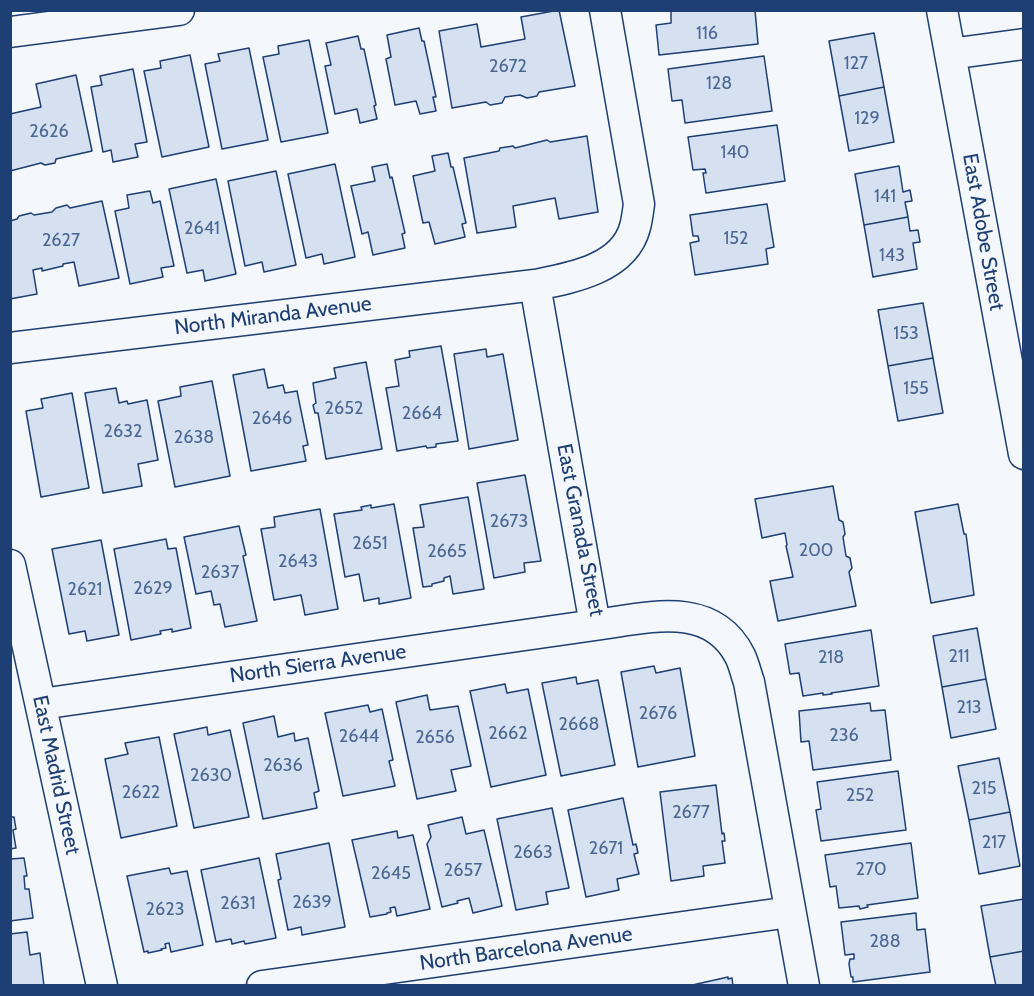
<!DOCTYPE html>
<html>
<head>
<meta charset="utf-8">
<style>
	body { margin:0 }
	#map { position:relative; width:1034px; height:996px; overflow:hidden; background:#f4f7fb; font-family:Cabin,sans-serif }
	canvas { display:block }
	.frame { position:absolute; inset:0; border:12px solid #1d3f73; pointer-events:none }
</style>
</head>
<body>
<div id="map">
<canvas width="1034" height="996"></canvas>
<div class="frame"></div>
</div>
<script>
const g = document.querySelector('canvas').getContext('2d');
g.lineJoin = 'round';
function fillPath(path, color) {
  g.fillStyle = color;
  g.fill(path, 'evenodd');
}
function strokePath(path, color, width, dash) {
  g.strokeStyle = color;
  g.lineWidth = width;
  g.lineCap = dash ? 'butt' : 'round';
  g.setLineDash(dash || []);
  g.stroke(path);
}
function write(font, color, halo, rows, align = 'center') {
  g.font = font + ' Cabin,sans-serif';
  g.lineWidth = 4.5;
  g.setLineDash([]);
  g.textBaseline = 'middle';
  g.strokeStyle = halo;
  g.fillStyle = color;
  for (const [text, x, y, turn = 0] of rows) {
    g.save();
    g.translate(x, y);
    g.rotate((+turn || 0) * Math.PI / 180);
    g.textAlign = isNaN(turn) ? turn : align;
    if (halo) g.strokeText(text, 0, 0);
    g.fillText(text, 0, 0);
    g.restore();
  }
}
const building = new Path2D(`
	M559 10 575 86 539 92 537 96 527 98 520 95 505 97 502 103 490 105 486 102 452 108 439 31 477 24 481 47 525 39 521 17Z
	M671 10H755L758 44 659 55 656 25 671 23Z
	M419 28 422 41H424L436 97H433L436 111 420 114 416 101 395 105 386 59 391 57 387 35Z
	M874 33 884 87 839 96 829 41Z
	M358 36 361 49H364L376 105 374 106 377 119 360 123 357 109 335 114 325 66 331 65 326 43Z
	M309 40 328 133 281 142 263 57 279 54 278 46Z
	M249 48 268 140 222 149 205 64 220 61 218 54Z
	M190 55 209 147 162 157 144 71 161 68 160 61Z
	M764 56 772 111 685 123 682 100 672 101 668 69Z
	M133 69 147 142 135 144 138 157 113 162 111 150 103 152 91 87 102 85 100 76Z
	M76 75 92 151 56 159 55 163 45 165 41 163 10 171V114L41 107 36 84Z
	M884 87 894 142 849 151 839 96Z
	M777 125 785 181 706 193 703 173H706L705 169 693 170 688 137Z
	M587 136 598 212 559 219 555 198 513 206 516 227 477 233 464 158 499 151 500 148 513 146 515 148 547 140 550 142Z
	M448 153 451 167H453L466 223 462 224 465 237 435 244 429 222 423 223 413 176 435 171 432 156Z
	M335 164 355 257 324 264 322 254 306 258 288 174Z
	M387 164 390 178 392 177 405 233 402 234 405 248 373 255 368 232 362 234 351 186 375 181 372 167Z
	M899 166 903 192 910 190 912 201 905 202 908 217 864 225 855 174Z
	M276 171 296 265 264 272 262 262 245 266 228 181Z
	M216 179 236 274 205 281 203 270 187 273 169 189Z
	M150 191 153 203 160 201 174 266 161 268 163 277 130 284 115 211 129 208 127 195Z
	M102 201 119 278 79 286 74 262 63 264V266L42 271V268L33 270 37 294 10 299V221L17 219 19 216 31 213 34 215 52 212 56 208 67 205 70 208Z
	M767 204 774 247 766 249 768 264 695 275 690 243 699 241 698 236H693L690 215Z
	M908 217 910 231 918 230 920 242 913 243 917 269 873 277 864 225Z
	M923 303 933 358 888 366 878 310Z
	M441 346 458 441 436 444V447L427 448 426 446 397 451 386 388 399 386 395 360 410 357 409 351Z
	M486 349 487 357 503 354 518 440 469 449 454 354Z
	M933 358 943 413 898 421 888 366Z
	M366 362 382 449 326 459 318 413H315L313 405 316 403 313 383 336 378 334 368Z
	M264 369 268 388 283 385 285 393 297 391 308 445 303 446 306 461 251 471 233 375Z
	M212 381 230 476 175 487 158 401 181 396 180 387Z
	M116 388 119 403 127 401 128 404 147 400 158 460 138 464 142 486 103 493 85 393Z
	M72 393 89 488 41 497 26 411 43 408 41 399Z
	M525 475 541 561 524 563 525 572 494 578 477 483Z
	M833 486 839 520 843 522 845 534 843 537 846 556 850 558 852 568 849 572 856 606 778 621 770 581 793 577 786 546 787 545 785 533 762 538 755 499Z
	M468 497 484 589 453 594 450 576 444 578V581L432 584V586L423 587 413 528 424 527 420 505Z
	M394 504 411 598 379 604V598L364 601 359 574 345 577 334 514 362 510 361 507 371 505V508Z
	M958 504 964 534H966L974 595 931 603 915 512Z
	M320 509 338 609 305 615 301 595 274 600 261 529 275 527 274 517Z
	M239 526 246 555 243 556 257 621 225 627 220 604 214 605 211 591 196 594 184 537Z
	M166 539 168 549 176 548 191 628 172 632V629L160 631 161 634 131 640 114 549Z
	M101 540 119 635 87 641 85 631 69 634 52 549Z
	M977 628 986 679 942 687 933 636Z
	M871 630 879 686 831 693 832 694 823 695V693L803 696 799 673 790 674 785 644Z
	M654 666 656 673 680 668 695 756 638 767 621 672Z
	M576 677 577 684 598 680 615 765 561 776 542 683Z
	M986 679 996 729 951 738 942 687Z
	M505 684 507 693 528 689 546 775 491 787 470 691Z
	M427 695 430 710 458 706 471 766 451 770 456 791 417 799 396 702Z
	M870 703 871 711 885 710 891 760 813 770 809 741 801 742 799 711Z
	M368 705 370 712 382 709 393 760 389 761 395 786 343 796 325 713Z
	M274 716 278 737 294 733 295 741 308 738 319 791 314 793 317 808 263 819 243 723Z
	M207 727 208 735 230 730 249 817 194 828 174 734Z
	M159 737 177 826 121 838 105 759 128 754 125 743Z
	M999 758 1010 812 969 820 958 766Z
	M898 771 906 830 821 841 816 810 821 809 817 782Z
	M716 785 722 834 724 833 725 841H722L725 863 703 866 704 876 671 881 660 792Z
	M623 798 633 845 636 844 638 853 634 854 639 874 617 879 619 890 586 897 568 810Z
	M552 808 569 888 546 892 548 904 516 910 497 819Z
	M1010 812 1020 866 979 874 969 820Z
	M10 817H14L16 829 13 830 16 848 10 849Z
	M462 817 466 834 484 830 502 906 473 913 469 898 457 901 458 903 442 907 427 844 431 837 428 825Z
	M397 831 398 838 413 835 430 909 397 916 395 907 390 908 391 912 387 913V914L370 917 352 840Z
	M329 843 345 927 302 935 301 927 288 930 278 880 281 879 276 854Z
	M911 843 918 898 867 905 868 907 860 909 859 906 839 908 836 886 830 887 825 855Z
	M24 858 27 876H24L25 889H29L33 918 10 921V859Z
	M259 858 276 938 245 944 244 941 232 944 231 939 216 942 201 870Z
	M169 868 171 874 187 871 203 945 171 952 169 943 165 944 166 948 161 949 162 950 148 953V951L144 952 127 876Z
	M1024 899V951L990 957 981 906Z
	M916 913 917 930 925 929 930 972 853 982V977H851L849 964 850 959H854V954L845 955 841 922Z
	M27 932 30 955 40 953 44 986H10V934Z
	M1024 951V986H996L990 957Z
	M728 977V979L732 978 733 986H688Z`);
const street = new Path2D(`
	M605 10 639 204C638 211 637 220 635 227 624 269 571 278 535 285L595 625C647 618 711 599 740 656 744 664 746 674 749 682L804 986
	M942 10 1024 454
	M10 32 179 10
	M950 54 1024 44
	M10 348 535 285
	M10 565 102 986
	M41 704 595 625
	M262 986 790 912`);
const numberNames = [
	["116",707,34],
	["127",856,64],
	["2672",508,67],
	["128",719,84],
	["129",867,119],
	["2626",49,132],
	["140",735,153],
	["141",885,197],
	["2641",202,229],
	["152",736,239],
	["2627",61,241],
	["143",892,256],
	["153",906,334],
	["155",916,389],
	["2652",344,409],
	["2664",422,414],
	["2646",272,419],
	["2632",123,432],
	["2638",194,438],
	["2673",509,522],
	["2651",370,544],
	["200",816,551],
	["2665",447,552],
	["2643",298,562],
	["2637",220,573],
	["2629",153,589],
	["2621",85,590],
	["211",959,657],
	["218",831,658],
	["213",969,708],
	["2676",658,714],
	["2668",579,725],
	["2662",508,734],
	["236",844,736],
	["2644",359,737],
	["2656",435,738],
	["2636",283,766],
	["2630",211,776],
	["215",984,789],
	["2622",141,793],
	["252",860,796],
	["2677",691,813],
	["217",994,843],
	["2671",606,849],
	["2663",533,853],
	["270",871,870],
	["2657",463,871],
	["2645",391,874],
	["2639",312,903],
	["2631",238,904],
	["2623",165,910],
	["288",885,942]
];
const streetNames = [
	["East Adobe Street",983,232,80],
	["North Miranda Avenue",273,316,-7],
	["East Granada Street",580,530,79],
	["North Sierra Avenue",318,664,-8],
	["East Madrid Street",56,775,78],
	["North Barcelona Avenue",526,949,-8]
];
fillPath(building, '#d5e0f0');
strokePath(building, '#1d3f73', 1.5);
strokePath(street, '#1d3f73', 33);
strokePath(street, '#f4f7fb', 30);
write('18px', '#4b6792', null, numberNames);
write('21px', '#1d3f73', '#f4f7fb', streetNames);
</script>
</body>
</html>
